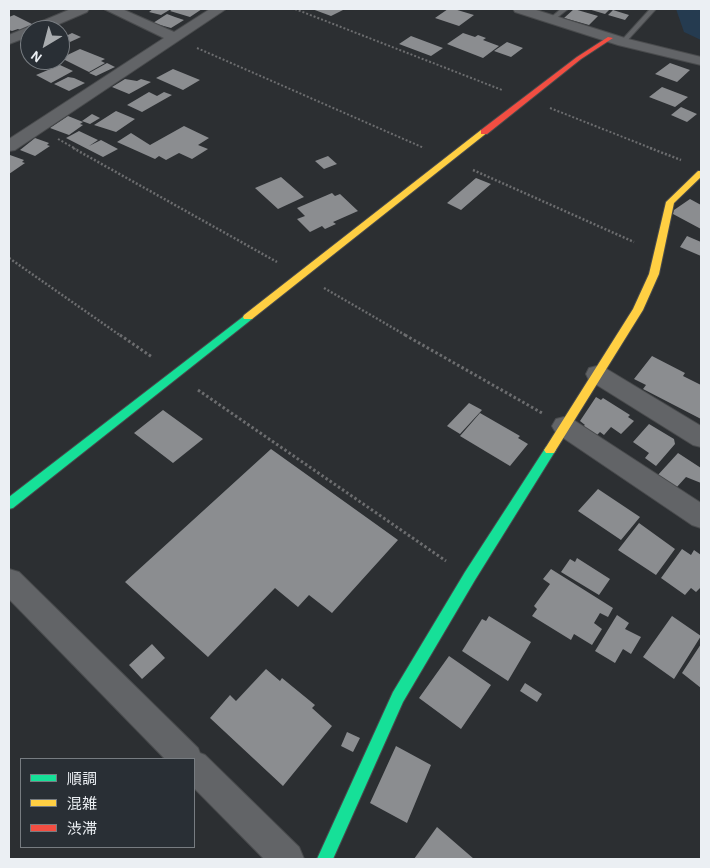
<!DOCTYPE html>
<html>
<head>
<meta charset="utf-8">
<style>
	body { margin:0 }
	#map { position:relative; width:710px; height:868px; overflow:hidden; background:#2c2f32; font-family:"Alegreya Sans","Noto Sans JP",sans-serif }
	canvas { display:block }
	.frame { position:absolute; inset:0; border:10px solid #ebeff3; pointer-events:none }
	.legend { position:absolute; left:20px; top:758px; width:175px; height:90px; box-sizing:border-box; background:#292f35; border:1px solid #777c81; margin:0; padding:6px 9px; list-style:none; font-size:15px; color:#ebeff3 }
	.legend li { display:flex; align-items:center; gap:10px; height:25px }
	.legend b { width:25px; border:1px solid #777c81 }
	.north { position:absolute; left:20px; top:20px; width:50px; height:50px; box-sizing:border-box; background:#292f35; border:1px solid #777c81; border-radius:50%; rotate:217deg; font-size:14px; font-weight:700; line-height:20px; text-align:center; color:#ebeff3 }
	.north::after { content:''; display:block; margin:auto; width:18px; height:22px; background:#a8acaf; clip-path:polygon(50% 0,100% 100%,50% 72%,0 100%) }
</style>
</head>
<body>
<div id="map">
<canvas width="710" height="868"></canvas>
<div class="frame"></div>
<ul class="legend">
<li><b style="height:6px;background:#16e098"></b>順調</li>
<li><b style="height:6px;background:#ffcf43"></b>混雑</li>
<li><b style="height:6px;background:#f24e42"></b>渋滞</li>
</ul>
<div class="north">N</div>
</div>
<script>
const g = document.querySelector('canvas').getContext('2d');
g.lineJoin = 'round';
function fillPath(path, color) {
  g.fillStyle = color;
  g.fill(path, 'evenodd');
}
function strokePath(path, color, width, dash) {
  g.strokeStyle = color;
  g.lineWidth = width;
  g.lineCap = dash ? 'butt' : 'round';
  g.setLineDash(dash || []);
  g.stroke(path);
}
const green = new Path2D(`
	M676 9H701V40L684 32Z`);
const building = new Path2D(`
	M153 9H171L161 15 149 12Z
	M173 9H202L190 17 170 11Z
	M312 9H345L331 16Z
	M448 9H454L474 15 459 26 435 18Z
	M574 9 598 16 589 25 564 18Z
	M588 9H610L605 14Z
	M613 10 629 15 625 20 608 15Z
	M167 14 175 17 184 20 171 28 153 23Z
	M14 15 34 25 22 31 18 29 12 31 9 30V17Z
	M72 33 81 37 70 42 62 38Z
	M463 33 475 37 478 35 486 38 483 40 499 46 483 58 447 44Z
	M411 36 443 48 431 56 399 44Z
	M507 42 523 48 511 57 494 51Z
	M80 49 105 59 101 61 105 63 89 72 61 58Z
	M107 63 115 67 96 76 89 73Z
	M670 63 690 70 677 82 655 74Z
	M60 65 73 71 51 83 36 75Z
	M173 69 200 80 183 90 156 78Z
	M68 77 74 78 85 83 69 91 54 84Z
	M125 79 137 81 141 79 151 82 129 94 112 87Z
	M662 87 688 97 675 107 649 97Z
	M149 92 157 96 164 92 172 95 142 112 127 105Z
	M681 107 697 114 687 122 671 115Z
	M116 111 135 119 116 132 94 125Z
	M92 114 100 118 90 124 82 121Z
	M68 116 83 122 80 124 83 125 69 135 50 128Z
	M184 126 209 138 198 145 208 149 192 159 179 153 166 160 159 156 155 159 117 142 131 133 150 145Z
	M79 131 98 140 89 146 101 140 118 149 103 157 66 138Z
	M35 138 49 143 47 145 50 146 35 156 20 150Z
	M10 155 24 160 22 162 25 163 9 174Z
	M328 156 337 164 324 169 315 161Z
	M281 177 304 197 278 209 255 188Z
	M476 178 491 184 461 210 447 203Z
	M332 193 335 196 340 194 358 211 333 222 336 224 325 229 322 226 310 232 297 219 305 216 297 208Z
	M690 199 701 205V229L673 214 674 210Z
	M687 236 701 242V256L680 247Z
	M652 356 685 373 683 376 701 385V419L643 389 646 385 634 379Z
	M596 397 601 400 603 398 630 415 628 417 634 421 621 434 611 427 604 435 600 432 596 436 582 427 585 425 580 421Z
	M469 403 482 410 460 434 447 426Z
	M163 410 203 439 173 463 134 433Z
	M480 413 520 436 518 438 528 444 510 466 460 436Z
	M649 424 674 439 675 444 656 466 645 458 649 453 633 442Z
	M271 449 398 540 332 613 309 595 298 607 275 588 208 657 125 582Z
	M678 453 701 468V483L686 477 676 488 657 476Z
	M598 489 640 517 621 540 578 511Z
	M639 523 675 549 656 575 618 550Z
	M682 549 691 555 694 550 701 555V587L696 592 691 588 685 595 661 578Z
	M577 558 610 579 599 595 561 572 570 559 575 562Z
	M551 569 613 608 608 617 600 613 594 623 602 629 592 645 574 634 571 640 532 616 537 609 534 606 550 584 543 579Z
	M617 615 629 623 625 629 641 637 631 654 623 649 615 663 595 651Z
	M489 616 531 642 508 681 462 651 482 619 486 621Z
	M672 616 701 636 674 679 643 657Z
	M152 644 165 658 142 679 129 665Z
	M701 644V688L682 673Z
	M449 656 491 685 461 729 419 698Z
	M266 669 280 681 282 678 315 705 312 708 332 726 283 786 210 718 230 695 236 701Z
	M525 683 542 694 537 702 520 691Z
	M347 732 360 738 353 752 341 746Z
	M396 746 431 765 407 823 370 803Z
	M437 827 474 859H414Z`);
const pathFar2 = new Path2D(`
	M295 9 502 90
	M197 48 424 148
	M550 108 653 149
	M58 139 76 149`);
const pathFar1 = new Path2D(`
	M73 148 277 262
	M650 148 681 160
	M473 170 634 242
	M9 258 121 336
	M324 288 407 336`);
const path = new Path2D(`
	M120 335 152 357
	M405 335 542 413
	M198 390 446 561`);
const lane = new Path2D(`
	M561 9H568L554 20H550V18Z
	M650 9H656L625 43H621V41Z`);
const street = new Path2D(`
	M71 9H89L87 12 45 30H30V36L9 44V35Z
	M104 9H122L174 32 210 9H226L15 150 9 151V139L164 38Z
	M513 9H533L628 39 701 57V65L618 45 515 12Z
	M597 366 605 368 701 426V447L693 445 589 380 586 374 589 368Z
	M564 417 572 419 701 503V528L692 525 556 433 552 426 556 419Z
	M9 569 19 572 198 748 200 753 205 755 299 847 304 859H264L194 788V759H165L9 599Z`);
const fast = new Path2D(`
	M248 313 252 315 253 317 252 319 13 508 9 509V497Z
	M550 445 554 447 556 450 554 453 475 580 403 702 333 859H317L393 692 465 572 546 447Z`);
const slow = new Path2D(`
	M481 130 488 132 252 319H244L243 317 244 315Z
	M698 171H701V177L674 203 659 274 643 310 554 453H546L544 450 546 447 633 309 649 274 666 202Z`);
const jam = new Path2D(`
	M608 37 613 38 581 59 487 134H481V130L577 57Z`);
fillPath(green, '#253b50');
fillPath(building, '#8b8d90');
strokePath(lane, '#494b4d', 2);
strokePath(street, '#494b4d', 2);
strokePath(fast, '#494b4d', 2);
strokePath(slow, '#494b4d', 2);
strokePath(jam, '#494b4d', 2);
strokePath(pathFar2, '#6c6d6f', 2, [2, 2]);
strokePath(pathFar1, '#6c6d6f', 2.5, [2, 2]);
strokePath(path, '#6c6d6f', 3, [2.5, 2.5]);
fillPath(lane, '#626467');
fillPath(street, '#626467');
fillPath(fast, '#16e098');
fillPath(slow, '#ffcf43');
fillPath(jam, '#f24e42');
</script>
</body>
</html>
